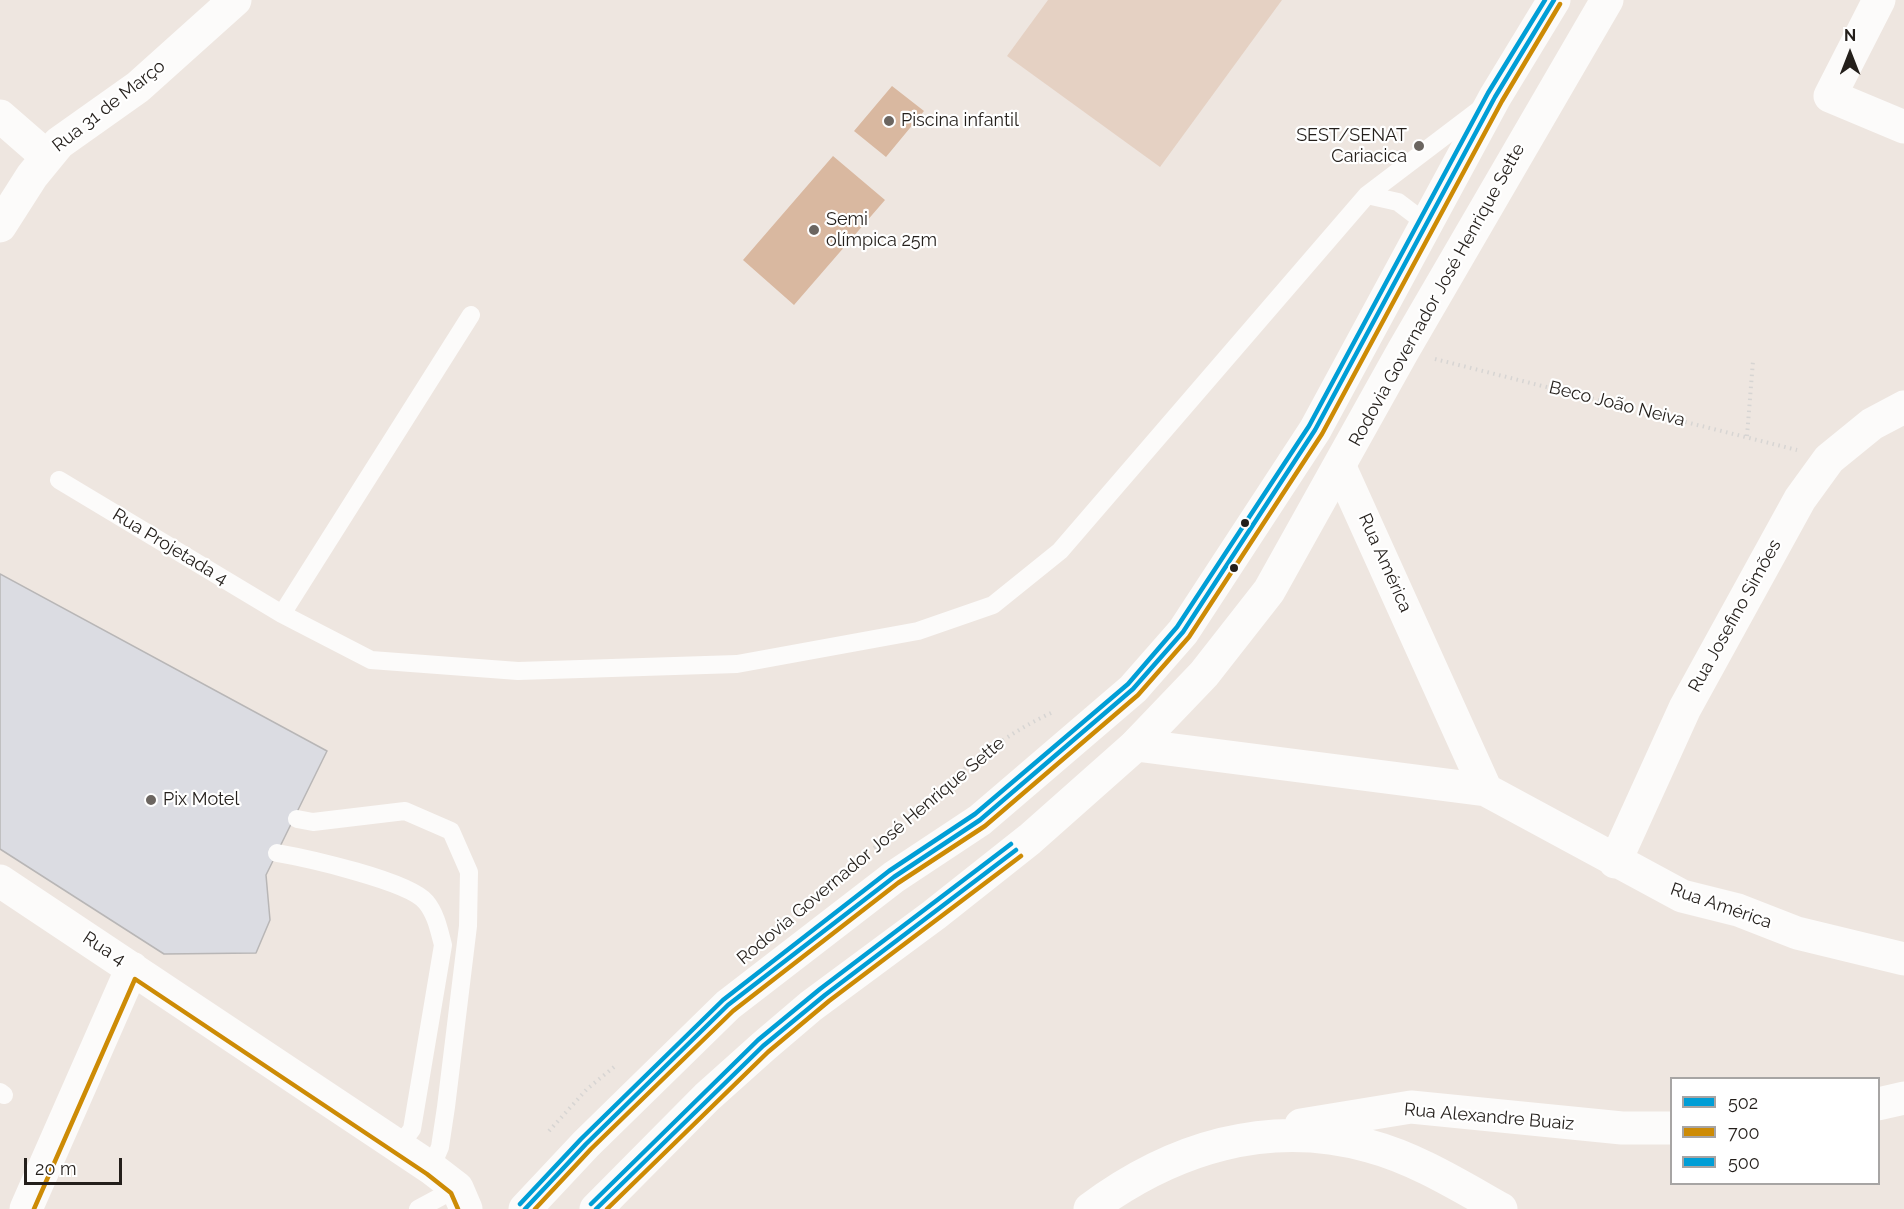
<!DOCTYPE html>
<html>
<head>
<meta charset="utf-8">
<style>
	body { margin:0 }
	#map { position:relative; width:1904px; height:1209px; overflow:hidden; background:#eee6e0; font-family:Raleway,sans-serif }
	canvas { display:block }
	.legend { position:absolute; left:1670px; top:1077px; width:210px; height:108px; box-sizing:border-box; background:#fff; border:2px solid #a7a5a4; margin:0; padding:8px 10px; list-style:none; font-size:18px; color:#241f1b }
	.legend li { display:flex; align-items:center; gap:12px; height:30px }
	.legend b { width:30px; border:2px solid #a7a5a4 }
	.north { position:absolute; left:1820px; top:24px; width:60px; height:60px; -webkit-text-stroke:4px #fff; paint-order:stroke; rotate:0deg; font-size:16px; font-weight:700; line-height:24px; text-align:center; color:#241f1b }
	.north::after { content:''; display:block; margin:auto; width:21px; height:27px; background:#241f1b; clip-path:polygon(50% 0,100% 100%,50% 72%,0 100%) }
	.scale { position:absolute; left:24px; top:1158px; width:98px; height:27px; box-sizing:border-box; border:3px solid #241f1b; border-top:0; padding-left:8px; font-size:18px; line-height:21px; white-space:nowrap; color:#241f1b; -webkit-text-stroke:4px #fff; paint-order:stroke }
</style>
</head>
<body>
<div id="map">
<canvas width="1904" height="1209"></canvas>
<ul class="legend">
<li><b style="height:8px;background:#009ed6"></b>502</li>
<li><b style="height:8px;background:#cd8b05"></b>700</li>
<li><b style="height:8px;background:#009ed6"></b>500</li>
</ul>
<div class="north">N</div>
<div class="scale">20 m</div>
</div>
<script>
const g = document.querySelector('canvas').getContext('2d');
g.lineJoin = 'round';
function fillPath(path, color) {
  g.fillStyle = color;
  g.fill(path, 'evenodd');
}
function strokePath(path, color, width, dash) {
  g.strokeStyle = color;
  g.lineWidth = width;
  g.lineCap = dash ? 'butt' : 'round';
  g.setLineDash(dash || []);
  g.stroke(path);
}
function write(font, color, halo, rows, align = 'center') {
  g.font = font + ' Raleway,sans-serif';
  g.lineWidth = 4.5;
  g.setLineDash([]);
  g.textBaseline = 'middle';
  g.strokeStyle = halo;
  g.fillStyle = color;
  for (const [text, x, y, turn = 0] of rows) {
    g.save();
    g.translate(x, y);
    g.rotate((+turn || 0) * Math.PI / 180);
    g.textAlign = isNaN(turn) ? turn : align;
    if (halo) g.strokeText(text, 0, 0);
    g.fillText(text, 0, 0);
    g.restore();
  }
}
const green = new Path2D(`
	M1048 0H1282L1160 167 1007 56Z`);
const water = new Path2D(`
	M892 86 924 111 886 157 854 131Z
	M833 156 885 200 794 305 743 260Z`);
const building = new Path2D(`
	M0 574 327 751 266 875 270 920 256 953 164 954 0 849Z`);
const path = new Path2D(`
	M1435 359 1797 450
	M1747 436 1753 361
	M874 848C931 799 982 745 1051 713
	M549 1131 587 1089 614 1067`);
const service = new Path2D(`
	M1367 195 1398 202 1427 224
	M59 480 282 614 371 660 518 671 737 664 918 631 993 605 1060 551 1367 195 1479 110
	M282 614 471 315
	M297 819 313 822 405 811 451 831 469 872 468 926 446 1107 440 1147 431 1168
	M277 853C306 858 409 881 426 902 436 914 439 930 443 945L412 1129 399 1147
	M0 1092 4 1095
	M418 1209 457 1188`);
const minor = new Path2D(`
	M1879 0 1830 96 1904 127
	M0 116 46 156
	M0 226 32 176 59 143 138 87 235 0
	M1340 467 1486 790
	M1136 745 1486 790 1682 896 1738 910 1797 933 1904 959
	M1615 862 1685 708 1800 499 1829 459 1872 424 1904 407
	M0 881 431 1168 457 1188 466 1209
	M1878 1104 1904 1098
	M1301 1125 1411 1107 1622 1128H1672
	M26 1209 132 968
	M1090 1209C1172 1148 1268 1118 1369 1146 1415 1158 1460 1186 1501 1209`);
const secondary = new Path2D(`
	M525 1209 586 1144 728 1005 894 877 980 820 1133 689 1183 632 1315 430 1495 97 1554 0
	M596 1209 707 1097 764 1046 811 1006 934 915 1030 839 1136 745 1204 674 1269 591 1403 351 1607 0`);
const bus1 = new Path2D(`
	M525 1209 586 1144 728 1005 894 877 980 820 1133 689 1183 632 1315 430 1495 97 1554 0
	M596 1209 763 1046 825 995 1016 850`);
const bus2 = new Path2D(`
	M34 1209 135 979 427 1174 451 1193 458 1209
	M535 1209 591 1149 733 1011 898 883 985 826 1138 695 1189 637 1322 434 1502 101 1560 4
	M607 1209 768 1052 829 1001 1021 856`);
const bus3 = new Path2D(`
	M520 1204 581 1139 723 1000 889 871 975 814 1128 684 1177 627 1309 426 1488 93 1545 0
	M591 1204 758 1040 820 989 1011 844`);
const markers = [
	[889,121,6,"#6b6560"],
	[1419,146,6,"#6b6560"],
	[814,230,6,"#6b6560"],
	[1245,523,5,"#241f1b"],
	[1234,568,5,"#241f1b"],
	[151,800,6,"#6b6560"]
];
const streetNames = [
	["Rua 31 de Março",109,106,-38],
	["Rodovia Governador José Henrique Sette",1437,295,-61],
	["Beco João Neiva",1617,404,14],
	["Rua Projetada 4",170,547,31],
	["Rua América",1385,563,66],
	["Rua Josefino Simões",1735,616,-61],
	["Rodovia Governador José Henrique Sette",871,851,-40],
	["Rua América",1721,906,19],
	["Rua 4",104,949,33],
	["Rua Alexandre Buaiz",1489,1117,5]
];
const poiNames = [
	["Piscina infantil",901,121],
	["SEST/SENAT",1407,136,"right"],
	["Cariacica",1407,157,"right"],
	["Semi",826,220],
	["olímpica 25m",826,241],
	["Pix Motel",163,800]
];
fillPath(green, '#e5d1c3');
fillPath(water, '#d9b8a0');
fillPath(building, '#dbdce2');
strokePath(building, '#b8b6b6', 1.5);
strokePath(path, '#d7d5d3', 4, [1.5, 4.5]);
strokePath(service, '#fcfbfa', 18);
strokePath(minor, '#fcfbfa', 33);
strokePath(secondary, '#fcfbfa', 33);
strokePath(bus1, '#009ed6', 4.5);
strokePath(bus2, '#cd8b05', 4.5);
strokePath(bus3, '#009ed6', 4.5);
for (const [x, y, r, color] of markers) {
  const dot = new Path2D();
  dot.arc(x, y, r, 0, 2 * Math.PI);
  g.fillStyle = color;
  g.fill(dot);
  strokePath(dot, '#fff', 2);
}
write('18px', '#241f1b', '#fff', streetNames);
write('18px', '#241f1b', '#fff', poiNames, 'left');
</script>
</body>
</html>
